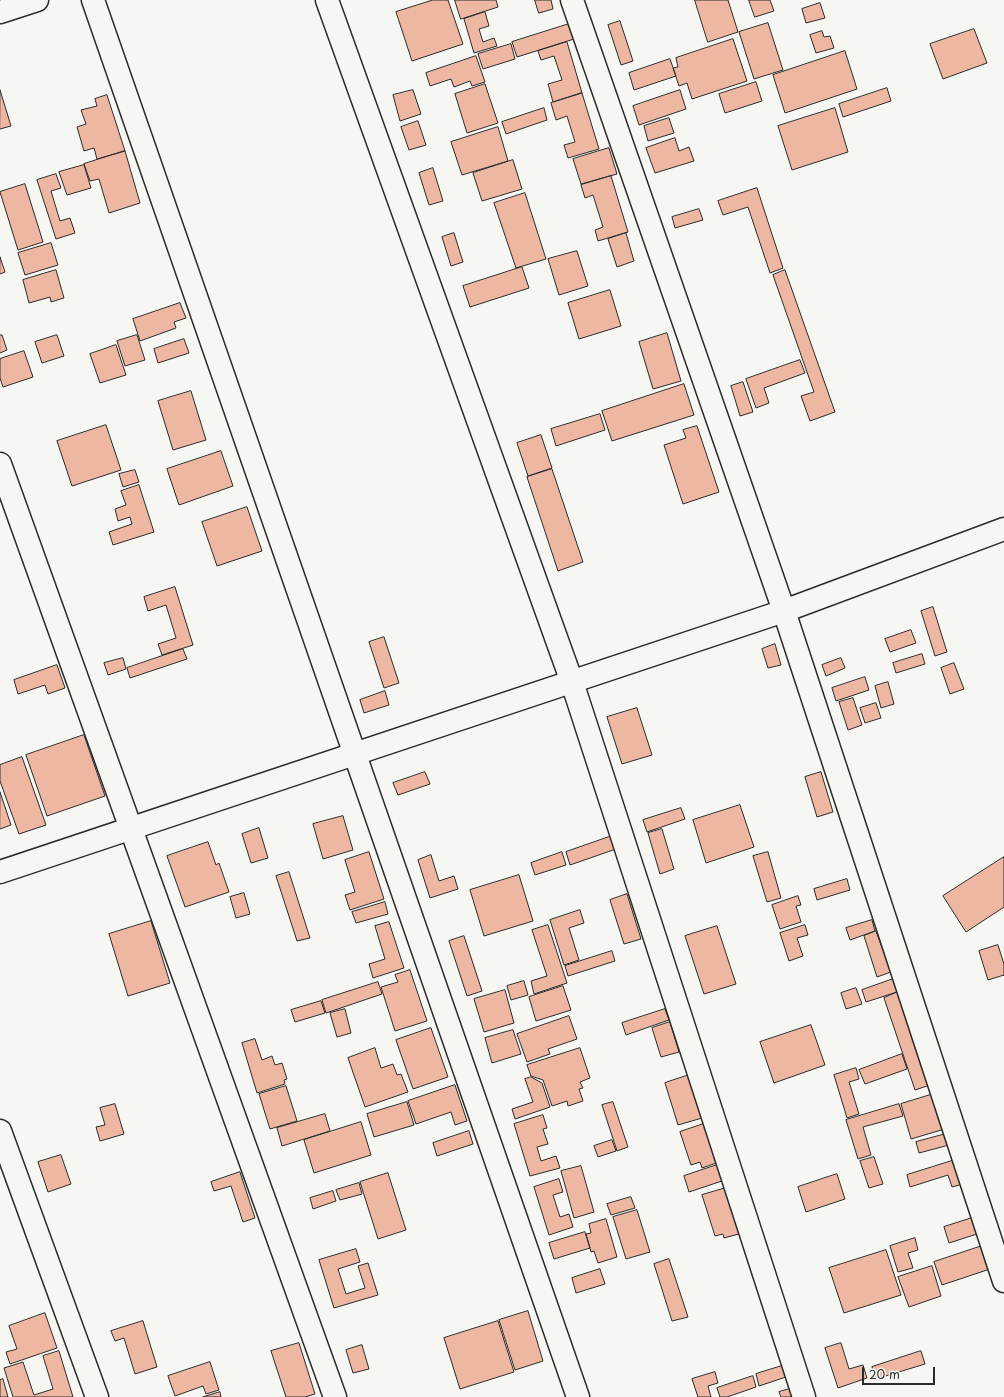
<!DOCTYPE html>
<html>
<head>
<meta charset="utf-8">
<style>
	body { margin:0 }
	#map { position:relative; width:1004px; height:1397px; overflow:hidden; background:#f6f6f2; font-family:"Playpen Sans",sans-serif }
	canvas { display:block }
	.scale { position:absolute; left:862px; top:1367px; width:73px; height:18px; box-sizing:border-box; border:2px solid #2b2b2b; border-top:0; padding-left:5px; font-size:12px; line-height:14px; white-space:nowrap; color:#2b2b2b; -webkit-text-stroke:3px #f6f6f2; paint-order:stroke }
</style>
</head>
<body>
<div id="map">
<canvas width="1004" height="1397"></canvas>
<div class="scale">20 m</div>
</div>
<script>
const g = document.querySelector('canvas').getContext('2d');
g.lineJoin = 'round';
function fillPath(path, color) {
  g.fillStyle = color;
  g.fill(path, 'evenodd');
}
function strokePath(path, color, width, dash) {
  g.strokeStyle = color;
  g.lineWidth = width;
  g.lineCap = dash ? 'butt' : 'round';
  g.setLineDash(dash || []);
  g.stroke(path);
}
const building = new Path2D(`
	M433 0H448L463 44 412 61 396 12Z
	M455 0H496L498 7 461 19Z
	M535 0H551L553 9 539 13Z
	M695 0H728L738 32 708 42Z
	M749 0H770L774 11 755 17Z
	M820 3 825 18 806 23 802 9Z
	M485 12 489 26 479 29 483 42 494 38 497 46 474 53 464 19Z
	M620 21 633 61 621 65 608 25Z
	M768 23 783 70 754 79 739 32Z
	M569 24 574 39 517 57 512 42Z
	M974 29 987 63 943 79 930 44Z
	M822 31 824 37 830 36 834 48 816 53 810 35Z
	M733 39 747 81 692 99 687 83 679 86 673 68 678 67 676 58Z
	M567 42 582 93 553 102 548 84 562 80 554 56 541 60 538 51Z
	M511 44 515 59 483 69 478 54Z
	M845 51 857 89 785 113 773 75Z
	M476 56 485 82 472 86 470 81 454 87 451 79 430 86 426 73Z
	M670 59 676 76 634 90 629 73Z
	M756 82 762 101 725 113 719 94Z
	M485 84 498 123 467 133 455 94Z
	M887 88 891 101 843 117 839 104Z
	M0 90 11 126 0 129Z
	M413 90 421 114 400 121 393 95Z
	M680 90 686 109 639 125 633 106Z
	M582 93 599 149 568 158 564 145 575 142 567 116 556 120 551 103Z
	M107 95 125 151 97 159 94 148 84 151 77 127 86 124 81 110 97 106 95 99Z
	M544 108 547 120 506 134 502 122Z
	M835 108 848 152 792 170 778 126Z
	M669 118 674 133 648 141 644 126Z
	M418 121 426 145 409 150 401 127Z
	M498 127 508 161 462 175 451 142Z
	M675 138 679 151 689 147 694 161 655 173 646 148Z
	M609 148 617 174 581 184 573 159Z
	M125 151 140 203 109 213 99 179 90 181 84 164Z
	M513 160 522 189 482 201 473 173Z
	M84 165 91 188 67 195 59 172Z
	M433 168 443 201 429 205 419 173Z
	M56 174 61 188 51 191 60 221 70 218 75 233 56 239 37 180Z
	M611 176 628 232 598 241 595 230 603 227 593 195 585 198 581 185Z
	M25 184 43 242 18 250 0 192Z
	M757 188 783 268 770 273 748 207 723 215 718 201Z
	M525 193 546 259 516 268 494 203Z
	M699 209 703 220 675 228 672 217Z
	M454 233 463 262 451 266 442 237Z
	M626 233 634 261 617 267 608 239Z
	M51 243 58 265 25 275 18 253Z
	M577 251 588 286 559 295 548 259Z
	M0 257 5 272 0 274Z
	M522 267 529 288 470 307 463 286Z
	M56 270 64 298 51 302 50 297 29 303 23 280Z
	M785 270 835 412 810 421 801 396 814 392 773 275Z
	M610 290 621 326 579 339 568 303Z
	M180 303 186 318 174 322 176 328 140 341 133 319Z
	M667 333 681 381 653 389 639 342Z
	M0 335H2L7 350 0 353Z
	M57 335 64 356 42 363 35 342Z
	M137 335 145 360 125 366 117 341Z
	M184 339 189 353 158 363 154 349Z
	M116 345 126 375 100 383 90 354Z
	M24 351 33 377 3 387 0 378V359Z
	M800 360 805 373 764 388 769 403 756 408 746 379Z
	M743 382 753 412 740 416 731 386Z
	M684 384 694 415 612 441 602 411Z
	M191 391 206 440 173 450 158 401Z
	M600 414 605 430 556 446 551 429Z
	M106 425 121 470 72 486 57 441Z
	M697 426 719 492 683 504 664 445 686 438 683 430Z
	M541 435 552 468 528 476 517 443Z
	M221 451 233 486 179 505 167 469Z
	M552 469 583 562 558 571 527 477Z
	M135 470 139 482 123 487 119 474Z
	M139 485 154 532 113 545 109 532 132 524 130 517 118 521 115 509 126 505 121 491Z
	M247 507 262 551 217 566 202 522Z
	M175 587 193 645 162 655 158 644 176 638 166 605 148 611 144 597Z
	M933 607 947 652 935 656 921 611Z
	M911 630 916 643 890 652 885 639Z
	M384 637 399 683 384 688 369 642Z
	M775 644 781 665 768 668 762 649Z
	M183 649 187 659 130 678 127 668Z
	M922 654 925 664 896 673 893 663Z
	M123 658 126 669 108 675 104 663Z
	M841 658 845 668 826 676 822 665Z
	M954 663 964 689 950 694 941 668Z
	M57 665 65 688 48 694 45 685 18 694 14 680Z
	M865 677 869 690 836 701 832 688Z
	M888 682 894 704 881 708 875 686Z
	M385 691 389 705 364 713 360 700Z
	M853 698 862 725 848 730 839 702Z
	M876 703 881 718 865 723 860 708Z
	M637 708 652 755 622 764 607 717Z
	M84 735 105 796 47 816 26 755Z
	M22 757 46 825 19 834 0 781V765Z
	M425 772 430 784 398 795 393 783Z
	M821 772 833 812 817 817 805 777Z
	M0 792 11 825 0 829Z
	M740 805 754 847 706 863 693 820Z
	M681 808 685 819 647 832 643 820Z
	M343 816 353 850 323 859 313 824Z
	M259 828 268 858 251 863 242 834Z
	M662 829 674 869 660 874 648 833Z
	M612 836 616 849 570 865 566 852Z
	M208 842 216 865 219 863 229 892 185 907 167 856Z
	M369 852 384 899 350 910 345 895 355 892 345 860Z
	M562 852 566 865 535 875 531 863Z
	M768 852 781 898 767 902 753 856Z
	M431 855 439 881 454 876 458 889 430 898 418 860Z
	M1004 857V907L966 932 943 896Z
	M289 872 310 938 297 941 276 876Z
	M519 875 533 921 484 936 470 890Z
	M847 879 850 890 817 900 814 889Z
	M244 893 250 914 236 918 230 897Z
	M627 894 641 939 624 944 610 900Z
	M798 896 801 905 796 906 801 922 780 929 772 905Z
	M385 902 388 914 356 923 352 912Z
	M580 910 584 923 569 928 579 960 564 965 550 920Z
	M872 920 875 931 850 940 846 928Z
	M151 921 170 983 128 996 109 934Z
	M389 922 404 968 373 978 369 964 385 959 375 926Z
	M548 925 567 983 534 994 531 981 547 976 532 930Z
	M805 925 808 935 797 938 803 956 789 961 780 933Z
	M717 926 736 984 704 994 685 936Z
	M876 931 891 972 877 977 864 936Z
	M464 936 482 991 467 996 449 941Z
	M998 945 1004 964V975L988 980 979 951Z
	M612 951 615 961 568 976 565 966Z
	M410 970 427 1021 395 1031 381 987 398 982 395 975Z
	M899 977 903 990 866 1002 862 990Z
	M524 981 528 995 511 1000 507 986Z
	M378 982 382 994 326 1013 322 1000Z
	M563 986 571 1010 536 1021 529 997Z
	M856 988 862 1004 846 1009 841 993Z
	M505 990 514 1023 484 1032 474 999Z
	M898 992 930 1085 915 1090 884 998Z
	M321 1001 325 1013 295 1022 291 1010Z
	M345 1009 351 1033 337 1037 330 1013Z
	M665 1009 669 1020 626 1035 622 1023Z
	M569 1016 577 1039 548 1049 550 1054 527 1062 517 1034Z
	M670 1022 679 1052 661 1057 652 1028Z
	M811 1025 825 1065 774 1083 760 1042Z
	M431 1028 448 1077 413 1089 396 1040Z
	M513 1030 521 1054 492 1063 485 1038Z
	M255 1039 262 1060 272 1056 275 1065 282 1063 287 1079 284 1080 285 1084 257 1093 242 1043Z
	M375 1048 381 1068 393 1064 397 1075 401 1074 408 1092 365 1107 348 1058Z
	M580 1048 590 1078 580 1082 583 1088 579 1089 583 1101 568 1106 567 1101 552 1106 543 1080 531 1076 527 1065Z
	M902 1054 907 1069 865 1084 859 1070Z
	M856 1068 859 1079 849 1082 859 1114 847 1118 834 1075Z
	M689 1075 702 1118 678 1125 665 1083Z
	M531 1077 542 1083 550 1107 515 1119 512 1109 533 1102 525 1079Z
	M455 1085 467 1121 455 1125 451 1112 416 1124 408 1101Z
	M286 1086 297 1121 270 1129 259 1094Z
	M940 1092 948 1128 911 1139 901 1104Z
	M407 1102 414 1125 374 1137 367 1114Z
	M613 1102 628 1147 617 1151 602 1105Z
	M115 1104 124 1134 100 1141 96 1127 105 1125 100 1108Z
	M899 1104 903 1116 863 1127 871 1155 858 1159 846 1120Z
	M325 1114 330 1131 282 1146 277 1128Z
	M543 1115 547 1128 543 1129 548 1144 537 1147 541 1161 556 1156 560 1168 530 1176 514 1124Z
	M712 1121 725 1160 702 1168 700 1162 691 1165 680 1132Z
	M361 1122 371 1155 314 1173 304 1140Z
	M469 1131 473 1144 437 1156 433 1143Z
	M946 1134 949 1145 919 1153 916 1142Z
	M612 1140 616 1151 598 1157 594 1146Z
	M61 1155 71 1184 48 1192 38 1162Z
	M874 1157 883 1184 869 1188 860 1161Z
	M955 1160 963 1184 952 1187 948 1175 910 1187 907 1175Z
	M726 1162 731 1178 689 1192 684 1176Z
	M581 1166 594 1212 574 1218 561 1171Z
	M240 1172 255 1218 243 1222 231 1186 214 1191 211 1182Z
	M388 1173 406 1230 378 1239 360 1182Z
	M837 1174 845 1199 806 1212 798 1187Z
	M559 1179 563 1192 553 1195 560 1217 569 1214 573 1227 549 1235 534 1187Z
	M359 1183 362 1194 340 1200 336 1190Z
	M726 1188 739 1234 724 1238 723 1234 715 1236 702 1195Z
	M333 1191 336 1201 313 1209 310 1198Z
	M631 1197 635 1208 611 1215 607 1204Z
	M637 1210 650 1252 626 1259 613 1217Z
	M975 1217 980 1233 949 1243 944 1227Z
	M606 1219 617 1257 598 1263 594 1251 591 1252 586 1234 591 1233 589 1224Z
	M585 1232 590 1248 554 1259 549 1243Z
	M915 1238 918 1250 908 1253 913 1268 898 1272 890 1246Z
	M982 1246 990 1269 942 1285 934 1262Z
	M356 1249 360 1262 338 1269 346 1294 365 1288 358 1266 368 1263 378 1295 334 1308 319 1260Z
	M886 1250 901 1295 844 1313 829 1268Z
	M669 1259 688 1317 672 1321 654 1264Z
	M932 1266 941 1296 909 1307 898 1277Z
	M600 1269 605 1284 576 1293 572 1278Z
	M528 1311 543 1361 515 1370 499 1320Z
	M45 1313 57 1348 10 1364 6 1352 17 1349 9 1326Z
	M143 1321 157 1367 135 1374 124 1338 115 1341 111 1331Z
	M498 1321 514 1372 460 1389 444 1338Z
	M299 1343 315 1394 305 1397H286L271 1351Z
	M841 1343 849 1369 863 1365 867 1378 838 1388 825 1348Z
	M362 1345 369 1369 353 1373 346 1350Z
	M59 1351 73 1397H13L4 1368 23 1362 34 1395 53 1389 43 1356Z
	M921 1351 925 1364 876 1379 872 1367Z
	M210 1362 219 1390 206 1394 203 1386 175 1396 168 1376Z
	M785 1365 789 1376 759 1386 756 1374Z
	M715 1372 718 1383 708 1386 711 1397H698L692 1379Z
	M753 1376 756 1387 727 1397H720L717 1388Z
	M3 1379 8 1397H0V1380Z
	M793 1388 795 1397H781L779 1392Z
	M220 1392 221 1397H203Z`);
const minor = new Path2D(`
	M93 0 578 1397
	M327 0 572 682 804 1397
	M572 0 784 611 1004 1281
	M0 12 37 0
	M0 464 335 1397
	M0 872 784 611 1004 529
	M0 1131 97 1397`);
fillPath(building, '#edb7a2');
strokePath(building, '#2b2b2b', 1);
strokePath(minor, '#2b2b2b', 25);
strokePath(minor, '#f6f6f2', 22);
</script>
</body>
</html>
